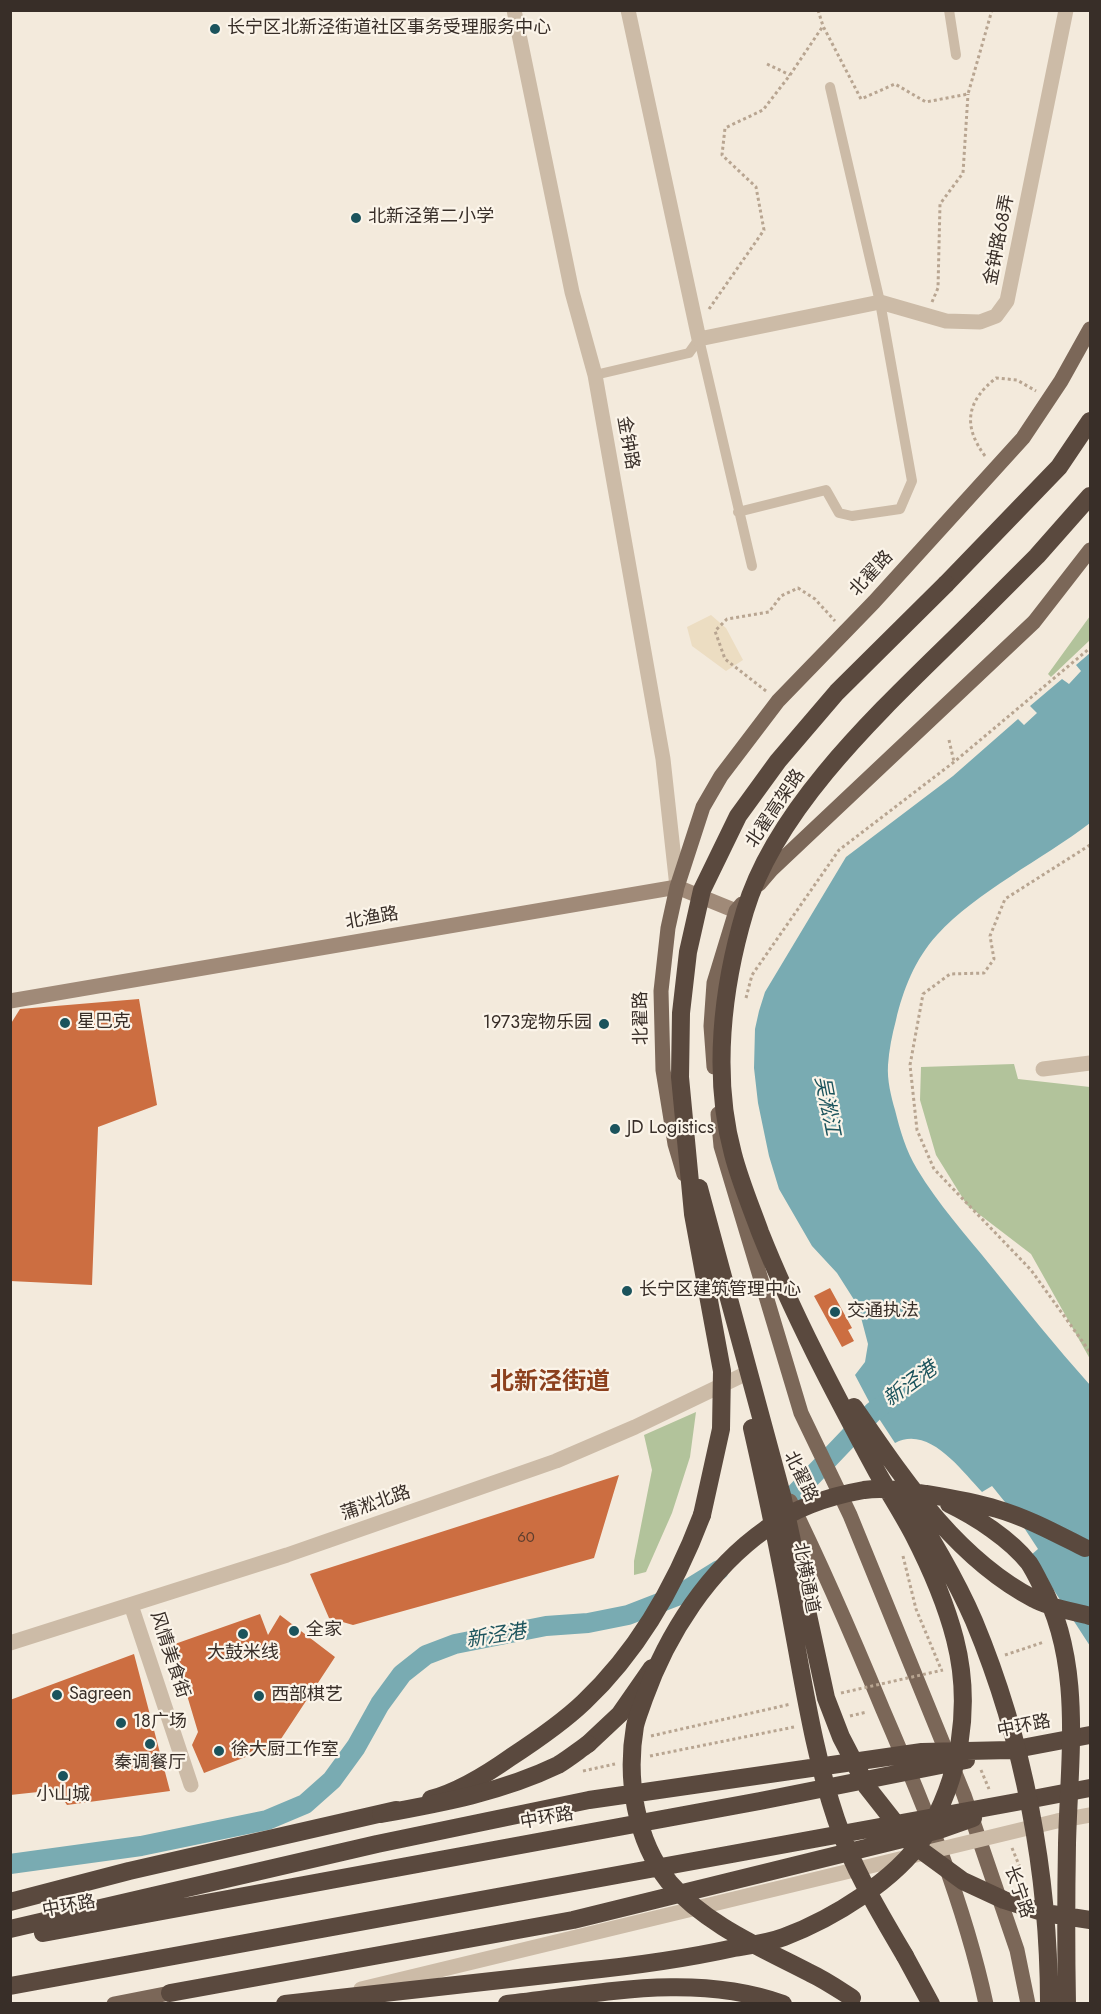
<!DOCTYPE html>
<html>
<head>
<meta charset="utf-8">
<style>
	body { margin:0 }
	#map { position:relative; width:1101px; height:2014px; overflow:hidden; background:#f3eadc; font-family:Jost,sans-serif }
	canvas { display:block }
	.frame { position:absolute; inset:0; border:12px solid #382e28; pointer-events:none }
</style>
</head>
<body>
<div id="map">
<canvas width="1101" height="2014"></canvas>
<div class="frame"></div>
</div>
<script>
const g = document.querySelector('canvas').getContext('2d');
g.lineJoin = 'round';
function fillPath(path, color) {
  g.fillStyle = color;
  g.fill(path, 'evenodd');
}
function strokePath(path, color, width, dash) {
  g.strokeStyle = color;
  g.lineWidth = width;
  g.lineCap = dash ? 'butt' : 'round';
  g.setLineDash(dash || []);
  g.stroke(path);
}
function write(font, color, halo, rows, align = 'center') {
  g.font = font + ' Jost,"Noto Sans SC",sans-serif';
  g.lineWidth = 4.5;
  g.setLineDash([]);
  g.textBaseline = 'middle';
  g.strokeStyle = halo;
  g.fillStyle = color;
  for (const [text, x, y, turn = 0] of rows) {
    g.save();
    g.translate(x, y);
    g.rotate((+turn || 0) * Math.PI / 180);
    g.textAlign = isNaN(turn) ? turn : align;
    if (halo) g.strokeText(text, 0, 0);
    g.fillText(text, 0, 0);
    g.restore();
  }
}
const green = new Path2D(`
	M1090 616V640L1051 677 1048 674Z
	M1014 1064 1018 1079 1090 1087V1359L1031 1254 967 1205 936 1155 920 1100 921 1067Z
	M696 1412 690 1457 672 1513 646 1572 634 1575V1561L652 1470 644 1435Z`);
const plaza = new Path2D(`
	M711 615 726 628 743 660 726 671 692 646 687 627Z`);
const water = new Path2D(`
	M1090 653V823C1043 859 976 892 937 935 915 959 903 990 896 1020 892 1035 889 1050 888 1065 887 1080 891 1096 895 1110 900 1130 906 1151 917 1169 938 1204 966 1235 991 1266 1024 1307 1056 1347 1090 1385V1646L1031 1555 1038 1549 1017 1517 992 1486 982 1492C961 1470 929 1425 895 1443L874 1411 855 1375 865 1362 868 1344 858 1306 837 1273 812 1246 779 1189 769 1156 758 1103 754 1068 755 1029 759 1011 765 992 846 857 953 776 1018 719 1024 725 1037 713 1030 706 1062 679 1069 684 1081 671 1076 665Z`);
const canal = new Path2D(`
	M776 1514 874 1411 896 1396
	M10 1864 141 1846 267 1820 305 1804 332 1780 356 1747 380 1704 402 1674 426 1655 455 1644 546 1626 588 1623 628 1615 677 1596 719 1570`);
const building = new Path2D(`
	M139 999 157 1105 98 1127 92 1285 10 1281V1025L20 1009Z
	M830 1288 852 1328 848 1330 854 1341 842 1347 814 1296Z
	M619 1475 594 1558 353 1625 329 1618 310 1574Z
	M260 1614 268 1635 280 1615 335 1657 277 1745 204 1773 192 1745 198 1732 172 1645Z
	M134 1654 170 1791 67 1805 57 1790 10 1795V1700Z`);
const path = new Path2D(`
	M818 10 823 26 861 99 895 84 926 102 968 94 992 10
	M767 64 790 75
	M932 302 938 288 940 204 963 173 968 94
	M709 309 764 230 756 187 722 155 725 128 763 110 790 75 823 26
	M985 456C962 425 967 401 996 378L1017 380 1036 391
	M766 691 725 659 715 631 727 619 769 612 781 596 798 588 815 599 835 621
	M949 740 954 762
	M1090 845 1005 899 990 936 994 959 984 973 950 974 923 994 910 1065 917 1130 934 1169 1031 1270 1090 1352
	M746 998 752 975 839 850 954 762 1090 648
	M903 1556 916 1609 941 1669
	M850 1716 867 1712
	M650 1756 794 1727
	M981 1770 989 1789
	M583 1771 615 1764
	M1012 1848 1021 1870`);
const lane = new Path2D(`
	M949 10 956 55
	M699 339 752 566
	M595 375 689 353 699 339
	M738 512 826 490 839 513 852 516 900 509 912 481 880 302 830 87`);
const street = new Path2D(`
	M514 10 572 292 595 375 663 759 677 887
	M628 10 699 339 880 302 946 321 980 322 996 316 1007 301 1066 10
	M1043 1069 1090 1063
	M131 1605 191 1785
	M10 1643 287 1555 556 1461 635 1427 743 1375`);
const secondary = new Path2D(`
	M10 1001 677 887 736 911`);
const primary = new Path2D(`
	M759 884 771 870 1034 622 1090 550
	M714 1067 711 1026 714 983 736 911 742 904
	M718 1114 721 1146 801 1413 850 1515 964 1795 1017 1950 1028 2004
	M684 1174 675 1144 663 1070 661 991 668 928 677 887 703 807 721 776 778 701 874 602 1023 438 1061 381 1090 329
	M790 1501C824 1570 854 1640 883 1710 924 1805 964 1902 986 2004
	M114 2004 170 1993`);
const highway = new Path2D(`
	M946 584 1059 467 1090 421
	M978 615 1037 556 1090 496
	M588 1744 620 1714 652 1668
	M1011 1750 1090 1735
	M431 1799C460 1791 487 1774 511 1757 537 1740 562 1723 584 1702 639 1650 676 1584 702 1515
	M1022 1801 1090 1788
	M10 1902 129 1871 396 1810
	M905 1956 931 2004
	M507 2004C598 1994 694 1972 783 2004`);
const pathBridge = new Path2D(`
	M1005 1655 1044 1642
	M841 1693 943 1670
	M651 1736 791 1704`);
const streetBridge = new Path2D(`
	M361 1989 1057 1821 1090 1815`);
const highwayBridge = new Path2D(`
	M699 1188 782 1495 826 1698 841 1737 867 1787 911 1843 963 1881 1004 1900 1045 1913 1090 1920
	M854 1407C903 1478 955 1558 1034 1599 1050 1608 1072 1611 1090 1616
	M752 1428C767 1494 781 1561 793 1628 805 1692 815 1757 836 1819 852 1867 879 1912 905 1956
	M903 1493C928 1533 955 1577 974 1621 1024 1741 1049 1873 1049 2004
	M949 1504C976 1517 1010 1539 1029 1563 1033 1569 1037 1577 1040 1583 1084 1661 1069 1758 1067 1844 1066 1897 1066 1950 1067 2004
	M702 1515 721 1429 722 1371 693 1214 680 1077 681 1013 688 952 702 890 738 816 778 761 837 692 946 584
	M381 1814C442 1803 502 1792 558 1765 568 1759 578 1751 588 1744
	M10 1929 377 1844 589 1800 922 1752 1011 1750
	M43 1933 760 1801 966 1760
	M10 1986 1022 1801
	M170 1993 573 1920 939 1830 973 1818
	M852 1998C838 1989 825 1980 810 1973 762 1948 706 1925 669 1882 635 1840 626 1778 635 1726 637 1717 641 1708 644 1699 667 1634 709 1569 766 1529 794 1508 830 1496 864 1490 884 1487 907 1491 926 1494 950 1498 974 1502 997 1509 1028 1518 1057 1534 1085 1548
	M285 2004C384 1993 483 1982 582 1971 633 1966 684 1959 734 1948 751 1945 768 1943 784 1937 832 1919 896 1880 924 1837 961 1779 972 1705 955 1639 946 1604 930 1567 913 1534 902 1513 889 1493 877 1472 835 1394 793 1315 760 1232 751 1207 740 1181 733 1154 712 1076 722 988 745 911 778 799 897 696 978 615`);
const markers = [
	[215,29,6,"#1b535c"],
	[356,218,6,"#1b535c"],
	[65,1023,6,"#1b535c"],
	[604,1024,6,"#1b535c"],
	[615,1129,6,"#1b535c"],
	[627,1291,6,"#1b535c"],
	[835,1312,6,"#1b535c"],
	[294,1631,6,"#1b535c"],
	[243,1634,6,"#1b535c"],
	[57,1695,6,"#1b535c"],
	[259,1696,6,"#1b535c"],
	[121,1723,6,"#1b535c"],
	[150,1744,6,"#1b535c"],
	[219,1751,6,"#1b535c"],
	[63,1776,6,"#1b535c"]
];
const numberNames = [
	["60",526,1538]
];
const poiNames = [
	["长宁区北新泾街道社区事务受理服务中心",227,29],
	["北新泾第二小学",368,218],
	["星巴克",77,1023],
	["1973宠物乐园",592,1024,"right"],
	["JD Logistics",627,1129],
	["长宁区建筑管理中心",639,1291],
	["交通执法",847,1312],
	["全家",306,1631],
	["大鼓米线",243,1654,"center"],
	["Sagreen",69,1695],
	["西部棋艺",271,1696],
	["18广场",133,1723],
	["徐大厨工作室",231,1751],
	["秦调餐厅",150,1764,"center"],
	["小山城",63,1796,"center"]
];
const streetNames = [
	["金钟路68弄",1000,240,-79],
	["金钟路",627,443,80],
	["北翟路",872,574,-47],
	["北翟高架路",776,809,-56],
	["北渔路",372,919,-10],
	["北翟路",642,1018,-91],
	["北翟路",800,1477,64],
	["蒲淞北路",376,1504,-19],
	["北横通道",805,1578,79],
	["风情美食街",169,1655,72],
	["中环路",1024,1727,-11],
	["中环路",547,1819,-10],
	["长宁路",1018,1892,71],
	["中环路",69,1907,-10]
];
const waterNames = [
	["吴淞江",826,1106,79],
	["新泾港",911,1385,-36],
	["新泾港",496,1637,-9]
];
const districtNames = [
	["北新泾街道",550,1383]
];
fillPath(green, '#b2c39b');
fillPath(plaza, '#ecddc2');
fillPath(water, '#79abb2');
strokePath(canal, '#79abb2', 20);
fillPath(building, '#cc6e41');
strokePath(path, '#b8a591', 3, [3, 3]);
strokePath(lane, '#ccbba7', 10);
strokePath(street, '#ccbba7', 15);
strokePath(secondary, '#a08a78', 15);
strokePath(primary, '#7b6758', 15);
strokePath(highway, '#5a493e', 18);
strokePath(pathBridge, '#b8a591', 3, [3, 3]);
strokePath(streetBridge, '#ccbba7', 15);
strokePath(highwayBridge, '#5a493e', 18);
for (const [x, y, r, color] of markers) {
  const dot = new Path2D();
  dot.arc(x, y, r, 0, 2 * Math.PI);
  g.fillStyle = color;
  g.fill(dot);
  strokePath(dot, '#fbf4e9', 2);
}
write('15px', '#5d3e2e', null, numberNames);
write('18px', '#382e28', '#fbf4e9', poiNames, 'left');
write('18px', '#382e28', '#fbf4e9', streetNames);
write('italic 20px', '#1b535c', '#fbf4e9', waterNames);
write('bold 24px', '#8c401d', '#fbf4e9', districtNames);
</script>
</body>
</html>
